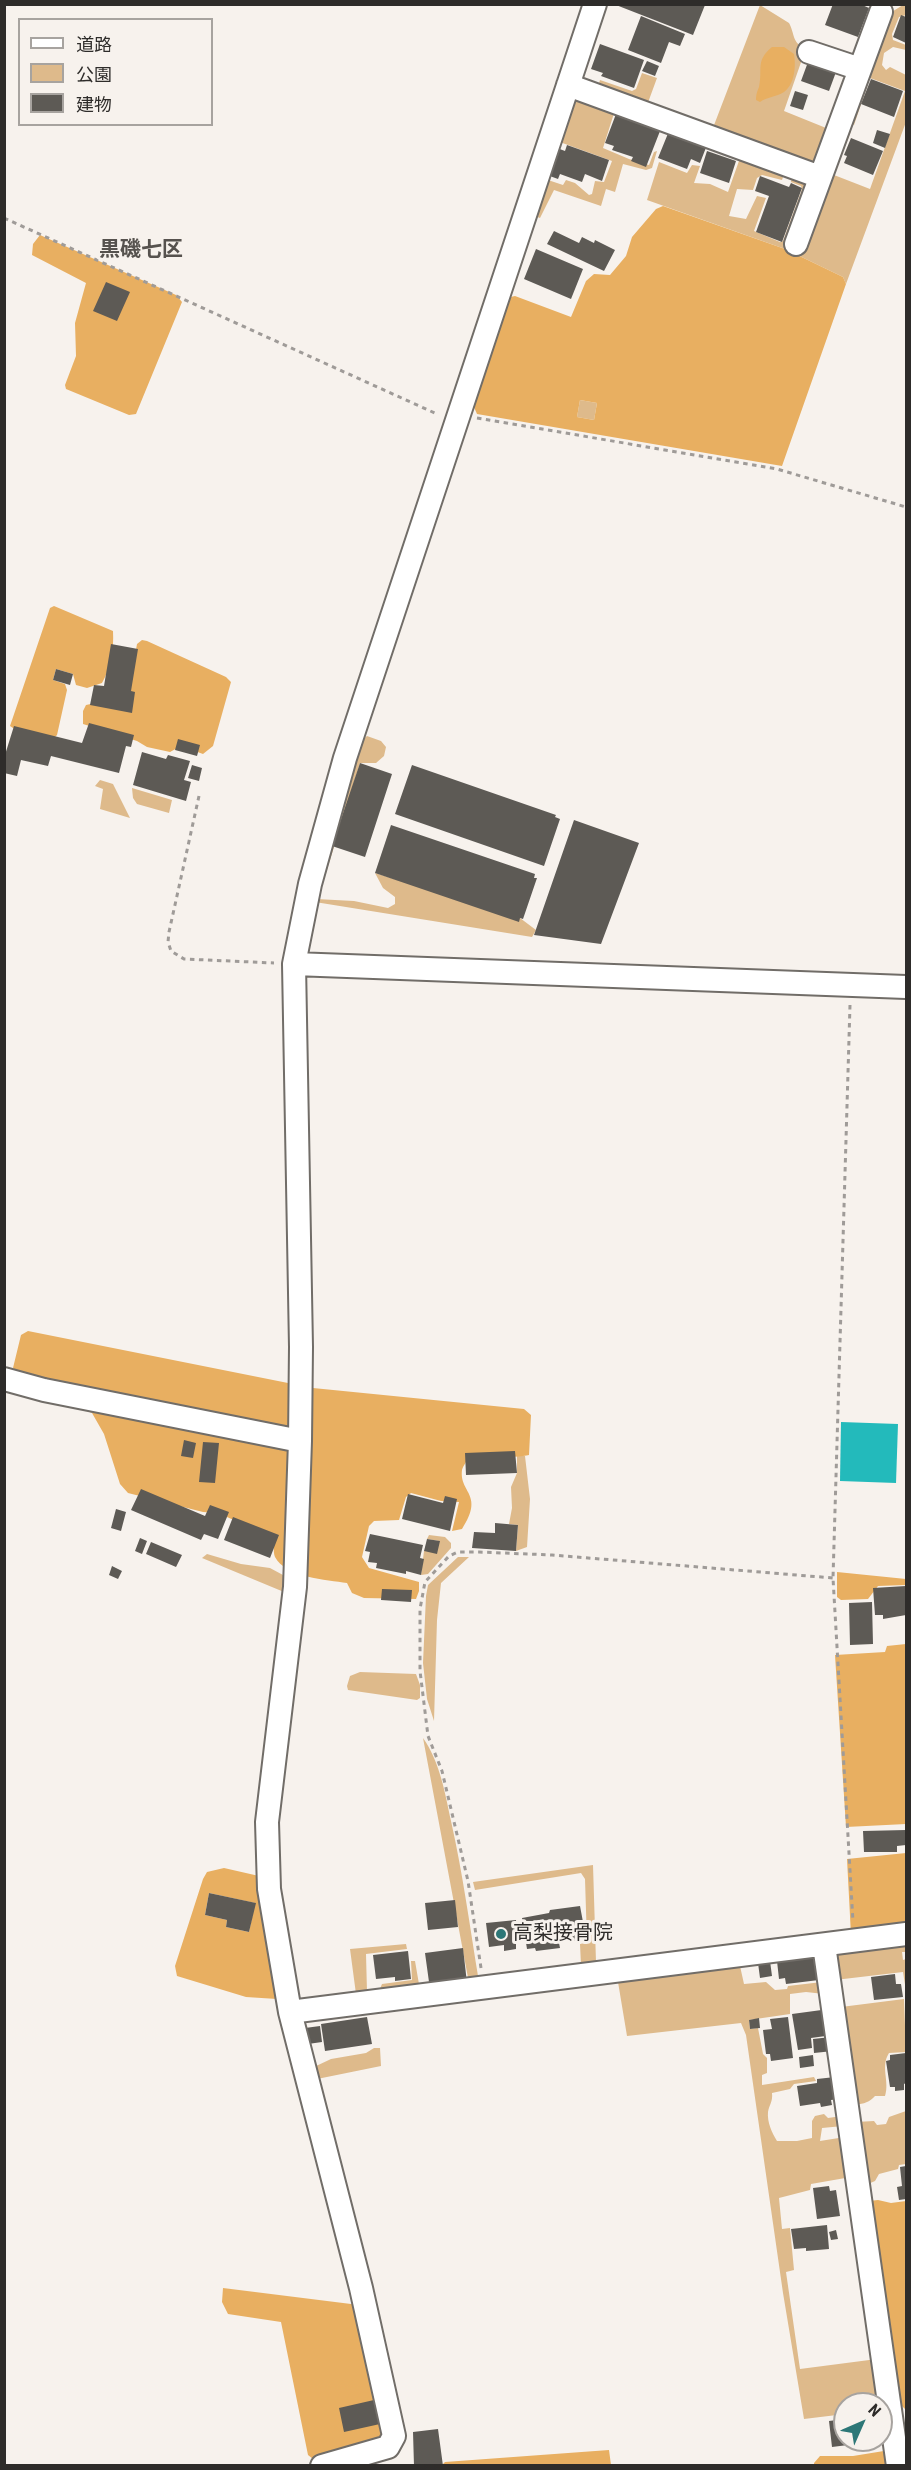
<!DOCTYPE html>
<html>
<head>
<meta charset="utf-8">
<style>
	body { margin:0 }
	#map { position:relative; width:911px; height:2470px; overflow:hidden; background:#f7f2ed; font-family:"Roboto Condensed","Noto Sans JP",sans-serif }
	canvas { display:block }
	.frame { position:absolute; inset:0; border:6px solid #2e2c2a; pointer-events:none }
	.legend { position:absolute; left:18px; top:18px; width:195px; height:108px; box-sizing:border-box; background:#f7f2ed; border:2px solid #a7a39f; margin:0; padding:8px 10px; list-style:none; font-size:18px; color:#2e2c2a }
	.legend li { display:flex; align-items:center; gap:12px; height:30px }
	.legend b { width:30px; border:2px solid #a7a39f }
	.north { position:absolute; left:833px; top:2392px; width:60px; height:60px; box-sizing:border-box; background:#f7f2ed; border:2px solid #a7a39f; border-radius:50%; rotate:45deg; font-size:16px; font-weight:700; line-height:24px; text-align:center; color:#2e2c2a }
	.north::after { content:''; display:block; margin:auto; width:21px; height:27px; background:#2d7777; clip-path:polygon(50% 0,100% 100%,50% 72%,0 100%) }
</style>
</head>
<body>
<div id="map">
<canvas width="911" height="2470"></canvas>
<div class="frame"></div>
<ul class="legend">
<li><b style="height:8px;background:#fff"></b>道路</li>
<li><b style="height:16px;background:#deba8b"></b>公園</li>
<li><b style="height:16px;background:#5d5a55"></b>建物</li>
</ul>
<div class="north">N</div>
</div>
<script>
const g = document.querySelector('canvas').getContext('2d');
g.lineJoin = 'round';
function fillPath(path, color) {
  g.fillStyle = color;
  g.fill(path, 'evenodd');
}
function strokePath(path, color, width, dash) {
  g.strokeStyle = color;
  g.lineWidth = width;
  g.lineCap = dash ? 'butt' : 'round';
  g.setLineDash(dash || []);
  g.stroke(path);
}
function write(font, color, halo, rows, align = 'center') {
  g.font = font + ' "Roboto Condensed","Noto Sans JP",sans-serif';
  g.lineWidth = 6;
  g.setLineDash([]);
  g.textBaseline = 'middle';
  g.strokeStyle = halo;
  g.fillStyle = color;
  for (const [text, x, y, turn = 0] of rows) {
    g.save();
    g.translate(x, y);
    g.rotate((+turn || 0) * Math.PI / 180);
    g.textAlign = isNaN(turn) ? turn : align;
    if (halo) g.strokeText(text, 0, 0);
    g.fillText(text, 0, 0);
    g.restore();
  }
}
const green = new Path2D(`
	M760 5 789 23C795 34 792 44 806 48L784 111 831 130 817 166 711 133Z
	M903 5H906V15L899 17 892 34 893 40 906 45V50L893 47 884 53 882 65 886 70 890 67 906 75V122L846 284 843 277 785 249 647 200 659 162 687 173 692 165 700 166 694 183 710 184 728 192 740 158 784 174 782 180 762 175 757 178 753 190 737 189 729 216 746 219 757 196 766 198 754 231 780 242 783 241 802 189 801 186 791 182 792 176 804 181 807 191 848 130 851 131 834 175 870 189 905 91 870 78 854 125 850 123 890 13Z
	M642 73 657 78 646 108 597 90 600 80 632 91 636 89Z
	M572 96 616 107 603 148 629 159 649 165 654 152 657 151 652 168 646 170 623 164 615 192 606 189 601 206 554 190 540 218 532 215 545 179 563 185 566 180 575 183 589 195 592 194 595 181 604 182 612 161 557 141Z
	M580 400 597 403 594 420 577 417Z
	M367 736 381 741 386 747 384 756 376 763H360L326 873 321 868 361 741Z
	M100 780 113 784 130 818 100 809 103 789 95 786Z
	M132 788 172 800 169 813 137 804 133 798Z
	M375 873 520 918 536 930 532 937 315 902 316 899 354 901 388 908 395 904V897L383 888Z
	M517 1456H525L530 1499 527 1547 516 1551 518 1525 509 1524 512 1508 511 1487 517 1473Z
	M429 1535 445 1537 451 1543V1548L428 1574 421 1575 424 1551 439 1541 427 1539Z
	M207 1554 241 1564 270 1568 283 1575 286 1586 284 1592 202 1558Z
	M458 1557H469L441 1583 437 1620 434 1721 427 1699 423 1663 426 1596 428 1585Z
	M360 1672 416 1674 420 1685V1698L417 1700 348 1690 347 1686 350 1676Z
	M423 1738C440 1762 445 1793 451 1821 463 1874 470 1928 479 1982L469 1983Z
	M593 1865 596 1962 581 1965 580 1944 587 1942 585 1879 581 1873 475 1890 473 1882Z
	M906 1941V1952H902L903 1960 906 1959V1970L905 1971 906 1991 903 1972 835 1980 834 1955 840 1950Z
	M406 1944 407 1949 366 1954 367 1992 356 1994 350 1949Z
	M411 1961H415L420 1990 377 1996 382 1984 412 1980Z
	M740 1966 744 1984 766 1982 775 1990 787 1989 788 1986 822 1982 824 1994 806 1992 790 1994V2014L749 2020 750 2029 758 2028 763 2054 767 2058V2073L762 2075V2085L814 2077 816 2081 794 2084 790 2089 772 2093C773 2102 769 2105 768 2112 767 2122 772 2133 777 2141H797L812 2138V2121L815 2116 824 2114 828 2118 842 2116 843 2126 822 2128 820 2141 845 2137 851 2177 811 2184 810 2190 779 2198 782 2229 790 2228 794 2270 786 2272 800 2369 877 2359 881 2404H845V2414L804 2419 783 2293 746 2035 741 2023 627 2036 617 1976Z
	M904 1999 906 2052 889 2053C880 2067 890 2081 885 2096H875C869 2103 861 2105 852 2104L841 2007Z
	M374 2048H380L381 2066 317 2079 314 2067 331 2059 366 2053Z
	M906 2111V2164L899 2165 898 2169 879 2174 875 2181 868 2184 856 2122 874 2121 877 2125 886 2124 889 2117Z`);
const forest = new Path2D(`
	M772 47H784L794 54C796 66 795 84 784 92 776 97 767 97 760 102L756 100C756 94 757 92 759 87 763 69 755 61 772 47Z
	M663 206 785 249 843 277 846 284 782 466 477 414 470 398 506 298 515 296 571 317 586 281 594 274 610 275 626 256 632 237 656 209ZM580 400 597 403 594 420 577 417Z
	M40 235 176 295 182 302 136 414 129 415 66 389 65 385 76 356 75 323 86 283 32 255 33 244Z
	M54 606 113 631C114 650 111 667 102 683L87 688 76 685 73 674 56 669 53 680 65 684 67 690 57 735 53 739 16 730 10 726 50 608Z
	M142 640 147 641 226 677 231 682 213 746 203 754 181 746 170 752 147 747 137 741 83 724V711L86 705 128 696 137 644Z
	M28 1331 313 1388 524 1409 531 1415 529 1455C520 1458 481 1457 469 1457 467 1461 463 1466 462 1470 459 1493 485 1494 462 1529L452 1531 459 1502 441 1501 411 1493 406 1497 399 1520 374 1521 369 1526 362 1557 369 1568 419 1582V1591L416 1599 364 1598 352 1593 347 1583C327 1580 285 1577 275 1557 273 1552 274 1544 274 1538L218 1513 203 1512 128 1493 120 1484 104 1434 92 1413 44 1394 13 1368 21 1335Z
	M837 1572 906 1579V1585L878 1586 868 1599 841 1600 837 1597Z
	M906 1644V1824L846 1827 835 1655 885 1652 887 1646Z
	M906 1853V1928L851 1935 847 1859Z
	M224 1868 259 1876 277 1999 246 1997 177 1976 175 1966 203 1879 207 1872ZM209 1893 255 1903 249 1932 226 1927 227 1920 205 1915Z
	M878 2200 891 2203 906 2201V2410L898 2402 869 2201Z
	M223 2288 359 2305 386 2436 313 2459 308 2455 281 2322 228 2314 222 2302Z
	M609 2450 611 2465 441 2466 445 2462Z
	M890 2450 896 2465 814 2466V2463L820 2456H853Z`);
const water = new Path2D(`
	M841 1422 898 1424 896 1483 840 1481Z`);
const building = new Path2D(`
	M833 4H860L869 8 858 37 825 25Z
	M616 5H705L693 35Z
	M901 15 906 17V43L893 37Z
	M641 16 685 34 680 46 669 42 661 63 628 50Z
	M600 44 644 60 634 88 601 76 603 73 591 69Z
	M647 61 659 66 655 76 642 71Z
	M808 62 836 72 829 91 801 81Z
	M871 79 903 91 894 117 861 104Z
	M795 91 808 95 803 110 790 106Z
	M616 114 660 131 646 167 631 161 633 157 612 150 614 146 605 143Z
	M877 130 890 134 885 148 873 143Z
	M669 131 707 145 700 163 691 159 687 169 658 158Z
	M851 138 883 151 873 175 844 163 847 156 844 155Z
	M567 145 609 160 602 181 585 174 582 182 560 174 558 179 547 175 557 148 565 151Z
	M707 151 736 161 729 183 700 173Z
	M760 176 789 187 791 183 802 188 782 242 756 232 769 196 755 191Z
	M554 231 579 243 582 237 594 243 595 240 615 250 604 271 547 244Z
	M536 249 583 269 571 299 524 279Z
	M106 282 130 292 117 321 93 311Z
	M111 644 138 649 131 691 135 692 132 713 90 705 94 685 104 686Z
	M56 669 73 674 70 685 53 680Z
	M89 723 134 735 131 747 126 746 119 773 51 756 48 766 21 760 17 776 4 773V758L14 726 82 743Z
	M178 739 200 745 197 756 175 750Z
	M142 752 166 759 168 755 190 761 184 780 191 782 186 801 133 785Z
	M360 763 392 774 365 857 332 846Z
	M192 765 202 768 199 781 188 778Z
	M412 765 556 815 555 817 560 819 544 866 395 814Z
	M574 820 639 843 601 944 534 935Z
	M391 825 535 874 534 878H537L523 919 520 918 519 922 375 873Z
	M184 1440 196 1443 193 1458 181 1456Z
	M203 1442 219 1443 215 1483 199 1482Z
	M515 1451 517 1473 466 1475 465 1453Z
	M141 1489 205 1516 210 1505 229 1512 218 1539 204 1534 201 1540 131 1510Z
	M408 1494 443 1503 445 1496 457 1499 450 1531 402 1519Z
	M116 1509 126 1512 121 1531 111 1528Z
	M233 1517 279 1535 270 1558 224 1540Z
	M495 1523 518 1525 516 1551 472 1548 474 1532 495 1533Z
	M370 1534 423 1545 420 1558 424 1559 421 1575 406 1571V1574L376 1568 377 1563 368 1562 370 1552 365 1551Z
	M140 1538 147 1541 142 1554 135 1551Z
	M427 1539 440 1541 437 1554 424 1551Z
	M151 1542 182 1555 176 1567 146 1554Z
	M112 1566 122 1571 118 1579 109 1575Z
	M906 1586V1615L883 1619V1615H875L873 1588Z
	M382 1589 412 1590 411 1602 381 1600Z
	M872 1602 873 1644 850 1645 849 1603Z
	M906 1830V1845L897 1846V1852H864L863 1831Z
	M209 1893 256 1903 249 1932 226 1927 227 1920 205 1915Z
	M455 1900 458 1927 428 1930 425 1903Z
	M580 1906 583 1922 576 1923 578 1940 559 1943 560 1948 536 1951 535 1948 527 1949 522 1918 549 1913 550 1910Z
	M516 1920 518 1943H516V1949L504 1951V1945L489 1947 486 1923Z
	M463 1948 467 1983 449 1985 448 1980 429 1982 425 1953Z
	M408 1951 411 1979 395 1981V1977L376 1979 373 1955Z
	M816 1957 819 1980 786 1984 785 1978 779 1979 777 1961Z
	M770 1961 772 1976 760 1978 758 1963Z
	M895 1974 896 1984H901L903 1997 874 2000 871 1977Z
	M829 2009 833 2035 811 2038 812 2048 798 2050 792 2014Z
	M367 2017 372 2044 325 2051 321 2024Z
	M788 2017 793 2058 771 2061 770 2054H766L763 2030 772 2029 770 2019Z
	M759 2018 760 2028 750 2029 749 2020Z
	M320 2026 322 2042 308 2044 305 2028Z
	M831 2037 833 2051 814 2053 813 2039Z
	M906 2053V2083L904 2084V2090L895 2091V2087H890L886 2061 890 2060V2055Z
	M813 2055 814 2066 800 2068 799 2057Z
	M835 2077 839 2099 831 2100 832 2105 821 2107 820 2103 800 2106 797 2086 817 2083V2079Z
	M906 2166V2199L899 2200 897 2187 902 2186 900 2167Z
	M829 2186 830 2191 836 2190 840 2216 817 2219 813 2188Z
	M827 2225 829 2249 806 2251V2248L794 2249 791 2229Z
	M836 2230 838 2239 831 2240 829 2232Z
	M374 2400 380 2424 344 2432 339 2408Z
	M845 2419V2440H848V2445L832 2447 829 2421Z
	M438 2429 443 2466H414L413 2432Z`);
const path = new Path2D(`
	M4 218 437 414
	M477 418 777 469 906 507
	M199 796 169 932 168 942 171 951 184 959 274 963
	M850 1005 833 1578 853 1922
	M481 1968 468 1881 442 1771 428 1736 420 1671V1609L425 1582 449 1556 458 1552H479L552 1555 833 1578`);
const minor = new Path2D(`
	M809 52 860 69
	M568 85 820 177
	M796 244 881 12
	M294 964 906 987
	M4 1379 44 1390 300 1441
	M824 1945 898 2466
	M290 2012 906 1934
	M322 2466 388 2447 394 2436 361 2288 290 2012 269 1889 267 1822 295 1587 300 1441 301 1347 294 964 310 884 345 758 595 4`);
const markers = [
	[501,1934,6,"#2d7777"]
];
const poiNames = [
	["高梨接骨院",513,1934]
];
const neighbourhoodNames = [
	["黒磯七区",141,251]
];
fillPath(green, '#deba8b');
fillPath(forest, '#e8af61');
fillPath(water, '#23babb');
fillPath(building, '#5d5a55');
strokePath(minor, '#716d68', 26);
strokePath(path, '#9f9b98', 3, [4.5, 4.5]);
strokePath(minor, '#fff', 22);
for (const [x, y, r, color] of markers) {
  const dot = new Path2D();
  dot.arc(x, y, r, 0, 2 * Math.PI);
  g.fillStyle = color;
  g.fill(dot);
  strokePath(dot, '#f7f2ed', 2);
}
write('20px', '#2e2c2a', '#f7f2ed', poiNames, 'left');
write('bold 21px', '#56524e', '#f7f2ed', neighbourhoodNames);
</script>
</body>
</html>
